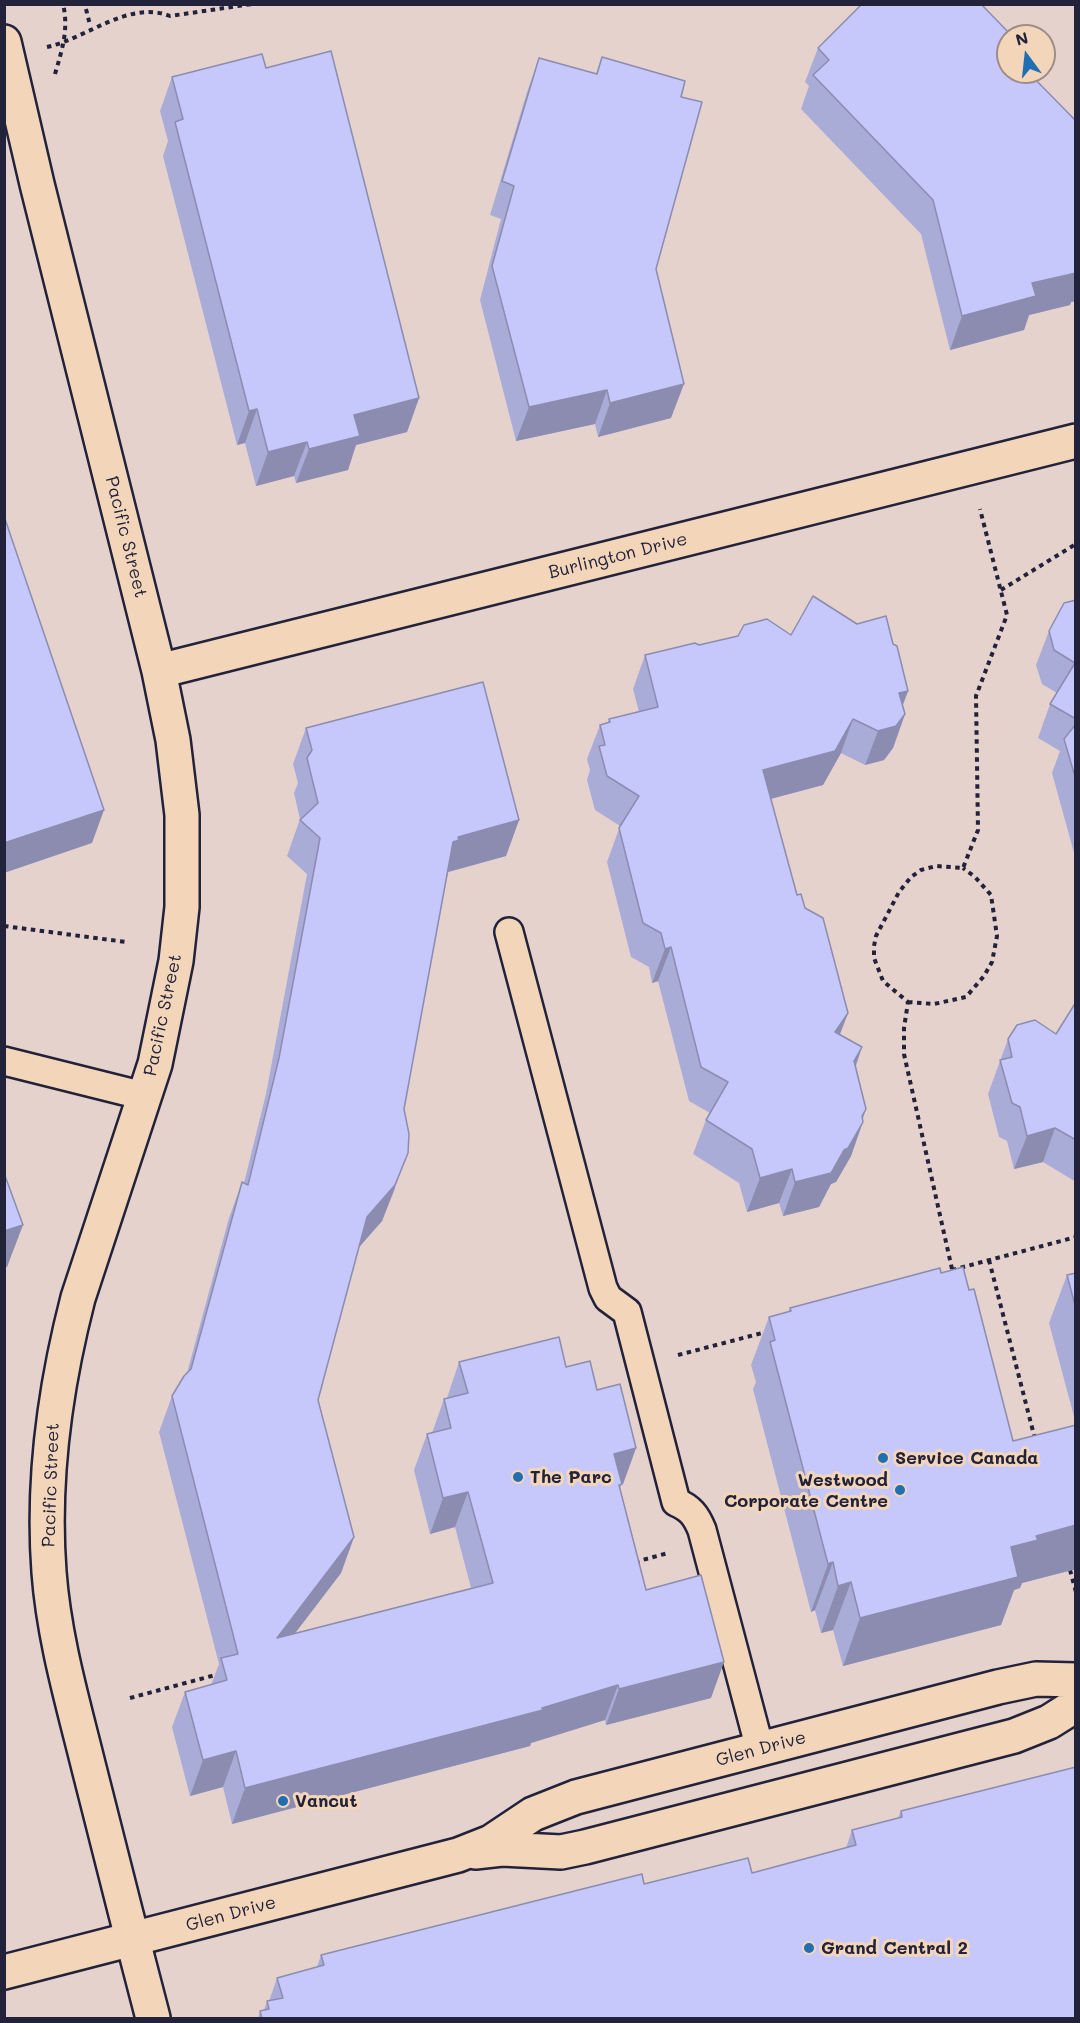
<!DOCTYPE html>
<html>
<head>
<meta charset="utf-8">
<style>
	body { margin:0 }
	#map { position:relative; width:1080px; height:2023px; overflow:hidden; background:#e6d2cd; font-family:Mali,sans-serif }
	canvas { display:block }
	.frame { position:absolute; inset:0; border:6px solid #22223b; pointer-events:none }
	.north { position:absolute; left:996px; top:24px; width:60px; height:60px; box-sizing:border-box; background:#f3d6b9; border:2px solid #9f8e87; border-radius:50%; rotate:345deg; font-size:16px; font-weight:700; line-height:24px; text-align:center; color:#22223b }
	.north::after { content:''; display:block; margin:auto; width:21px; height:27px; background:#1f6fb2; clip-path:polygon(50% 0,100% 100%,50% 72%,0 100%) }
</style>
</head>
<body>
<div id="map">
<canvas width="1080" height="2023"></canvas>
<div class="frame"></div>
<div class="north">N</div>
</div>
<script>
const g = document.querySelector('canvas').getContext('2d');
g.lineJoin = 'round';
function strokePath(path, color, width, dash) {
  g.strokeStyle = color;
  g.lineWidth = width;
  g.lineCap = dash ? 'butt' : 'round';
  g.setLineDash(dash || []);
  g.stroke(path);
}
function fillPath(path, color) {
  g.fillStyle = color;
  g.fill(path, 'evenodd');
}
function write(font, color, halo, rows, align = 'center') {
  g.font = font + ' Mali,sans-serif';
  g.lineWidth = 6;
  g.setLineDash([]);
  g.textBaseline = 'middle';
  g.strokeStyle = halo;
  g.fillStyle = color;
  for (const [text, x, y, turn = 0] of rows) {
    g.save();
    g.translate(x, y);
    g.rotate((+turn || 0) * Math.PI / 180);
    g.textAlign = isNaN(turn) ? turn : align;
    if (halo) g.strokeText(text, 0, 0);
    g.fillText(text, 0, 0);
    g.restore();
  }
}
const path = new Path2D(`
	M86 9 90 25
	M47 47C88 38 128 0 170 16L252 4
	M55 74C62 50 69 29 63 4
	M1001 590 1076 544
	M4 926 126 942
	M908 1002 934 1004 966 997 984 976 992 962 997 936 991 895 975 877 963 868
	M989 1260 1035 1439
	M952 1269 904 1054V1028L908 1002 883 981 874 958V946L876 936 899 892 911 877 921 870 936 866 963 868 978 830 976 696 1007 615 980 509
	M952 1270 1076 1237
	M678 1355 766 1332
	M635 1562 668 1553
	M1070 1570 1076 1592
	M130 1698 219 1674`);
const service = new Path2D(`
	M509 932 603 1288 608 1298 627 1312 676 1502C690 1508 696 1515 702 1530L760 1749
	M4 1061 144 1096`);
const minor = new Path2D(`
	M4 42 37 184 159 671 173 740 182 815V907L176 961 155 1064 78 1298C55 1387 42 1479 49 1572 54 1639 73 1703 89 1768 110 1851 131 1935 153 2018
	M159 671 1076 441`);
const tertiary = new Path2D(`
	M475 1852 502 1849 561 1852 585 1847 1014 1736 1049 1722 1076 1705
	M4 1972 458 1855 491 1842 533 1814 576 1797 998 1687 1036 1679 1076 1680`);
const wall = new Path2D(`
	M818 48 1008 72 1076 122V301L1071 302 1070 305 1029 315 1024 330 950 350 921 234 801 109 809 86 805 82Z
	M602 57 681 97 656 269 671 418 598 437 595 424 516 441 480 300 501 219 490 215 527 92 539 58 596 74Z
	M266 68 419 398 407 432 356 445 348 470 296 483 294 476 256 486 245 443 237 445 163 156 168 141 160 111 172 77Z
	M1076 600V860L1052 773 1060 751 1038 738 1050 704 1057 693 1042 684 1036 665 1049 631Z
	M857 624 893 644 908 691 903 705 905 714 893 748 884 760 865 765 841 753 823 785 771 799 797 895 805 908 848 1013 840 1034 862 1047 856 1066 866 1109 851 1156 836 1182 831 1184 819 1207 783 1216 779 1203 747 1212 739 1183 693 1154 706 1120 710 1113 689 1101 658 981 652 983 649 967 631 957 607 862 620 826 595 810 587 780 590 770 587 759 600 725 608 722 609 719 639 712 633 689 645 655 699 645 791 635Z
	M306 728 519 820 506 856 448 872 404 1109 395 1189 382 1221 359 1247 318 1400 354 1537 341 1573 295 1633 471 1588 455 1527 430 1534 414 1470 427 1434 432 1433 444 1399 447 1398 459 1362 566 1367 597 1390 636 1448 623 1484H621L620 1488 646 1590 711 1698 606 1725 605 1720 531 1743 530 1746 232 1824 223 1787 190 1796 172 1727 185 1692 211 1685 219 1664 159 1432 172 1396 187 1373 229 1218 242 1182 244 1183 266 1094 307 874 287 856 300 819 294 793 298 783 293 764Z
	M1076 1002V1182L1043 1162 1014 1169 1007 1141 999 1137 988 1094 1008 1039 1056 1034Z
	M941 1273 969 1290 1013 1441 1076 1425V1569L1022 1583 1020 1588 1014 1590 1001 1625 843 1666 833 1630 821 1633 815 1610 811 1612 753 1389 756 1382 751 1365 769 1317 788 1312 790 1308Z
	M1076 1273V1424L1049 1323 1067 1275Z
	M901 1811 1076 2019H258L260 2011 264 2010 267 2001H269L277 1978 317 1967 321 1955 644 1884 752 1873 846 1848 852 1830 898 1818Z`);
const shadedWall = new Path2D(`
	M1076 273V301L1071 302 1070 305 1029 315 1024 330 950 350 962 316 1032 283Z
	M684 384 671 418 598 437 610 403Z
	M607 390 595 424 516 441 529 407Z
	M419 398 407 432 356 445 348 470 296 483 309 449 354 415Z
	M257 409 245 443 237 445 249 411Z
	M307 442 294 476 256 486 268 452Z
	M908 691 895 725 899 693Z
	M905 714 893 748 884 760 865 765 878 731Z
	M853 719 841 753 823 785 751 804 763 770Z
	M104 810 92 843 4 873V843Z
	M519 820 506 856 448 872 453 842 458 837Z
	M671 947 658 981 652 983 665 949Z
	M848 1013 835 1047V1032Z
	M862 1047 850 1081 854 1061Z
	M866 1109 858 1131 863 1122 851 1156 836 1182 831 1184 819 1207 783 1216 795 1182 862 1116Z
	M1055 1128 1043 1162 1014 1169 1027 1136Z
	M408 1153 382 1221 354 1253 367 1217Z
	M792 1169 779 1203 747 1212 760 1178Z
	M23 1225 7 1267 4 1268V1231Z
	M636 1448 623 1484H621L609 1520 614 1454Z
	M468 1492 455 1527 430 1534 443 1498Z
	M1076 1525V1569L1022 1583 1020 1588 1014 1590 1001 1625 843 1666 860 1618 1036 1536Z
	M354 1537 341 1573 264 1674 277 1638Z
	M833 1562 815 1610 811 1612 828 1564Z
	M851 1582 833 1630 821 1633 838 1586Z
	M724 1662 711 1698 606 1725 619 1689Z
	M618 1685 605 1720 531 1743 530 1746 232 1824 245 1788 542 1708Z
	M236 1751 223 1787 190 1796 203 1760Z`);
const building = new Path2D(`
	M862 4H981L1012 36H1008V72H1028L1075 120 1076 273 1032 283 1036 296 962 316 933 200 813 75 829 60 818 48Z
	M331 51 419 398 354 415 360 436 309 449 307 442 268 452 257 409 249 411 175 122 183 119 172 77 262 54 266 68Z
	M602 57 685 81 681 97 702 102 656 269 684 384 610 403 607 390 529 407 492 266 514 186 502 181 539 58 597 74Z
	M4 516 104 810 4 843Z
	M813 596 857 624 886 616 893 644 897 646 908 691 899 693 905 714 896 726 878 731 853 719 835 751 763 770 797 895 801 894 805 908 823 918 848 1013 835 1032 862 1047 854 1061 866 1109 862 1116 863 1122 848 1148 844 1150 831 1173 795 1182 792 1169 760 1178 752 1149 706 1120 728 1082 701 1067 671 947 665 949 661 933 643 923 619 828 639 796 607 776 599 746 605 745 600 725 610 722 609 719 658 707 645 655 695 643 699 645 738 636 744 625 767 619 791 635Z
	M1076 600V719L1050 704 1075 663 1054 650 1049 631 1064 603Z
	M483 682 519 820 458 837 459 840 453 842 404 1109 409 1134 408 1153 395 1185 367 1217 318 1400 354 1537 277 1638 493 1583 468 1492 443 1498 427 1434 451 1428 444 1399 468 1393 459 1362 559 1337 566 1367 590 1361 597 1390 620 1384 636 1448 614 1454 622 1484 619 1485 646 1590 701 1575 724 1662 619 1689 618 1685 542 1708 543 1710 245 1788 236 1751 203 1760 185 1692 227 1680 221 1658 238 1654 172 1396 184 1376 191 1369 242 1182 248 1185 279 1058 320 838 300 820 318 803 307 758 312 750 306 728Z
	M1076 724V780L1064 739Z
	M1076 1002V1140L1055 1128 1027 1136 1020 1107 1012 1103 1000 1060 1012 1057 1008 1039 1017 1025 1035 1020 1056 1034Z
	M4 1173 23 1225 4 1231Z
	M963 1267 969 1290 974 1289 1013 1441 1076 1425V1525L1036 1536 1038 1540 1011 1547 1018 1577 860 1618 851 1582 838 1586 833 1562 828 1564 770 1342 775 1340 769 1317 791 1311 790 1308 940 1268 941 1273Z
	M1076 1273V1309L1067 1275Z
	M1076 1767V2019H262L260 2011 269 2009 267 2001 283 1998 277 1978 324 1965 321 1955 642 1874 644 1884 748 1858 752 1873 856 1845 852 1830 902 1817 901 1811Z`);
const markers = [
	[883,1458,6,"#1f6fb2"],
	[518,1477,6,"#1f6fb2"],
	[900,1490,6,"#1f6fb2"],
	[283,1801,6,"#1f6fb2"],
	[809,1948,6,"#1f6fb2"]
];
const streetNames = [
	["Pacific Street",126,537,76],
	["Burlington Drive",618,556,-14],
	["Pacific Street",163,1015,-78],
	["Pacific Street",51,1485,-88],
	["Glen Drive",761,1749,-15],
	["Glen Drive",231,1914,-15]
];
const poiNames = [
	["Service Canada",895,1458],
	["The Parc",530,1477],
	["Westwood",888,1480,"right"],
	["Corporate Centre",888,1501,"right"],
	["Vancut",295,1801],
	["Grand Central 2",821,1948]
];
strokePath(service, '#22223b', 32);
strokePath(minor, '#22223b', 38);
strokePath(tertiary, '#22223b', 38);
strokePath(path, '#22223b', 4, [4.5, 4.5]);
strokePath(service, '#f3d6b9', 27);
strokePath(minor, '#f3d6b9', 33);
strokePath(tertiary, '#f3d6b9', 33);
fillPath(wall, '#aaacd8');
fillPath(shadedWall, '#8b8cb0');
fillPath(building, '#c6c8fb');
strokePath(building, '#8b8cb0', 1.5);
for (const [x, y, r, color] of markers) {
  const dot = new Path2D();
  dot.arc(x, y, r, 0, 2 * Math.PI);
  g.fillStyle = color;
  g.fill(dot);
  strokePath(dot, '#f3d6b9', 2);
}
write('18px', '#22223b', '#f3d6b9', streetNames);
write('bold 18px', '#22223b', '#f3d6b9', poiNames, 'left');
</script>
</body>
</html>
